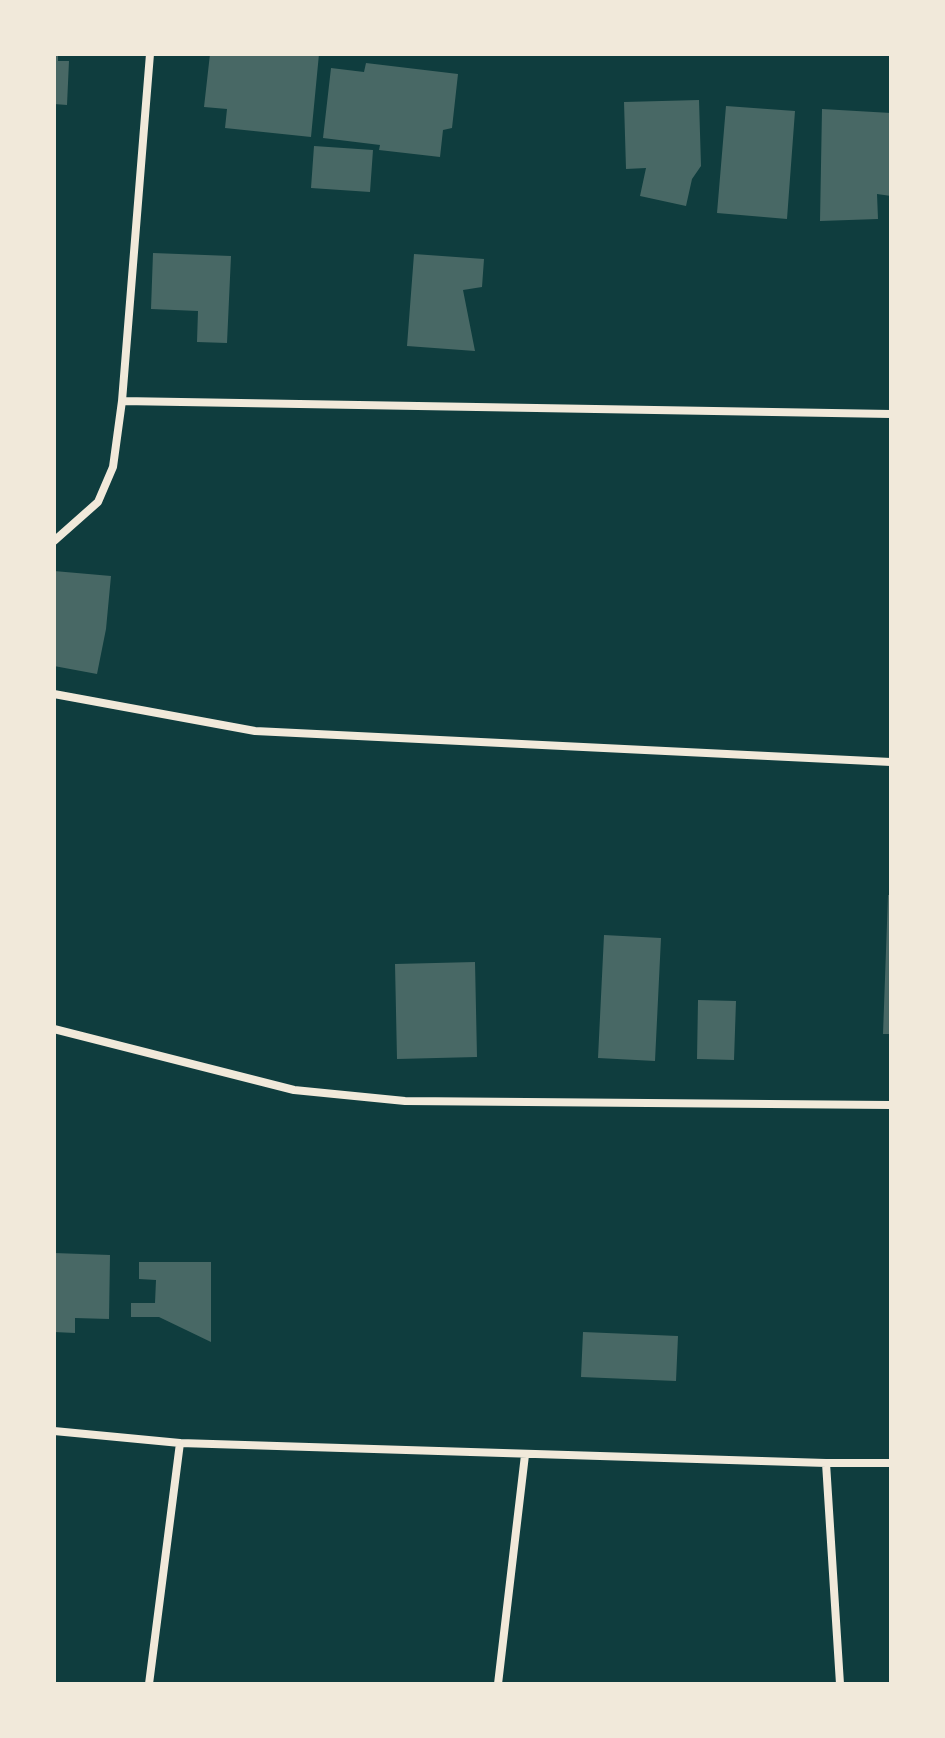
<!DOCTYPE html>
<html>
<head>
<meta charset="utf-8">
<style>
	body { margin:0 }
	#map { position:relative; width:945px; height:1738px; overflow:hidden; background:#0f3d3e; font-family:"Asap Condensed",sans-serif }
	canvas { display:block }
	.frame { position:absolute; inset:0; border:56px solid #f1e9da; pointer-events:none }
</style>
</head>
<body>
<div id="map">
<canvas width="945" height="1738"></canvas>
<div class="frame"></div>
</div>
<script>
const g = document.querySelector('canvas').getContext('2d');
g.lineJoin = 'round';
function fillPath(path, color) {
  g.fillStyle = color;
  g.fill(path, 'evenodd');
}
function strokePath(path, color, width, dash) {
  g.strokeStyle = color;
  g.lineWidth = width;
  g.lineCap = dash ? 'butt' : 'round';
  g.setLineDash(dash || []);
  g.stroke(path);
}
const building = new Path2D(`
	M54 54H58V61H69L67 105 54 104Z
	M210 54H319L311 137 225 128 227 109 204 107Z
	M366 63 458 74 452 128 443 130 440 157 379 150 380 145 323 138 331 68 364 72Z
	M699 100 701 166 692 179 686 206 640 196 646 168 626 169 624 102Z
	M726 106 795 111 787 219 717 213Z
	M822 109 891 113V196L877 194 878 219 820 221Z
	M314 146 373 150 370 192 311 188Z
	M153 253 231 256 227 343 197 342 198 311 151 309Z
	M414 254 484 259 482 287 463 290 475 351 407 346Z
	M54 571 111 576 106 629 97 674 54 666Z
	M888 895H891V1034H883Z
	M604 935 661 938 655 1061 598 1058Z
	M475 962 477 1057 397 1059 395 964Z
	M698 1000 736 1001 734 1060 697 1059Z
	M54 1253 110 1255 109 1319 75 1318V1333L54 1332Z
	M139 1262H211V1342L159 1317H131V1303H155L156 1280 139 1279Z
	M583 1332 678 1336 676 1381 581 1377Z`);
const minor = new Path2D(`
	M122 401 891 414
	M54 541 98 502 113 467 122 401 150 54
	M54 694 255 731 891 762
	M54 1029 294 1090 405 1101 891 1105
	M54 1431 180 1443 826 1463H891
	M826 1463 840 1684
	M149 1684 180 1443
	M498 1684 525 1455`);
fillPath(building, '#486865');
strokePath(minor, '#f1e9da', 8);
</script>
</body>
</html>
